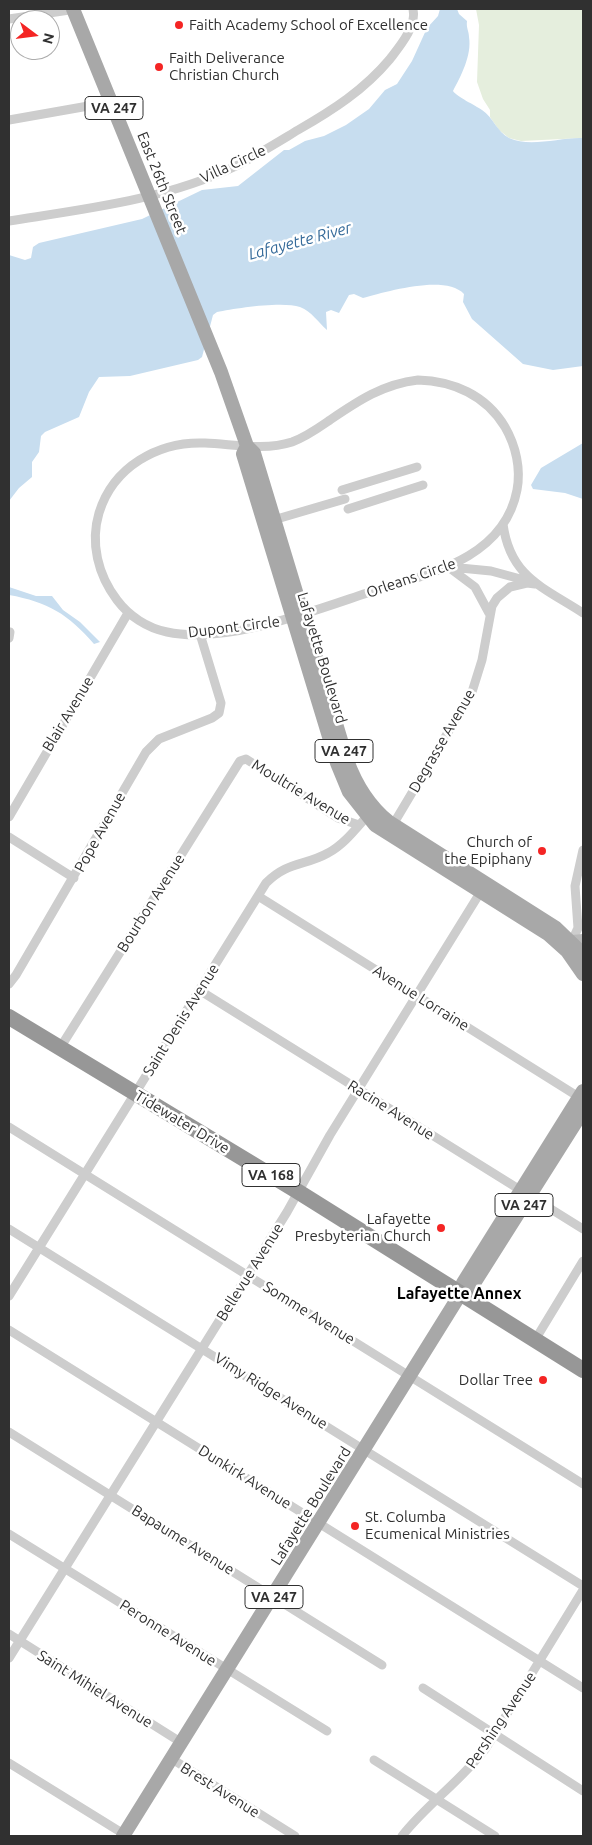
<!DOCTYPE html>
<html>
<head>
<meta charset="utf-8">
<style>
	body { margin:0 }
	#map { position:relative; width:592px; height:1845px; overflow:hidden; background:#fff; font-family:Ubuntu,sans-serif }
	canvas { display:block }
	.frame { position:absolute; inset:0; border:10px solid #303030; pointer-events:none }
	.north { position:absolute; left:10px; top:10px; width:50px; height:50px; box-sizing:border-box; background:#fff; border:1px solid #acacac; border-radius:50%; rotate:105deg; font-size:14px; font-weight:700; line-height:20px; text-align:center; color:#303030 }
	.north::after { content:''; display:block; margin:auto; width:18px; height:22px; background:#f42524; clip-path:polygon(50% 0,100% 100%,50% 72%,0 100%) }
</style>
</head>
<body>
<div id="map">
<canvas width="592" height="1845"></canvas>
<div class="frame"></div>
<div class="north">N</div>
</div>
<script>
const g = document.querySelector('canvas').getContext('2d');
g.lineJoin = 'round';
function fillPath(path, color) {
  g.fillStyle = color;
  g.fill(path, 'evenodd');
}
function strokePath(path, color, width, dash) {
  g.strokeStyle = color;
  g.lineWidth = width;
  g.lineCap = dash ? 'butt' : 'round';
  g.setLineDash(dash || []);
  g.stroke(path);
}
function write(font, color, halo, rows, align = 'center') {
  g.font = font + ' Ubuntu,sans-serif';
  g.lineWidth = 5;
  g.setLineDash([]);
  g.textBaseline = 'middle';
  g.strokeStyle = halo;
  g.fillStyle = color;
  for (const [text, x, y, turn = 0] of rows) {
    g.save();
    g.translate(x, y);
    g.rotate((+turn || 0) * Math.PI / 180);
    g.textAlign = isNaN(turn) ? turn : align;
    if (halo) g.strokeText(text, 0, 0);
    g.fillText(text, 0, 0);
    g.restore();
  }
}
const green = new Path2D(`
	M476 9H583V138L521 141 509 138 499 130 490 117V110L483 99 477 82 479 25Z`);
const water = new Path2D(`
	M440 9H457L459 14 467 21C466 28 469 31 469 37 472 55 461 76 453 91 457 97 475 105 482 110 493 117 497 132 509 138 531 148 560 137 583 138V366L553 370 523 364 472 319 463 302 464 294C445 274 386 292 363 298L354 294 349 295 339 313 331 310 326 312 327 330C318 322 312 312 300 307 283 301 236 308 217 312L213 315 202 357 198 360 130 376 99 377 89 392 79 417 45 432 41 436 39 452 32 462V477L19 488 9 501V255L25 260 31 258 33 247 39 243 142 219 202 190 238 186 284 150H289L305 141 324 136 346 125 369 109 385 90 397 84 412 61 427 28 438 16Z
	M583 443V499L565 493 533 489 531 485 541 468Z
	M9 587 36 596H52L63 610 80 622 100 642 94 644C68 614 48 602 9 595Z`);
const street = new Path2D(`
	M9 19 76 9
	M9 120 111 102
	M9 221C85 209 165 200 236 166 257 155 278 142 298 130 333 110 364 90 390 59 400 46 417 26 413 9
	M418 380C453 381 486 395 505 427 516 446 521 469 517 490 503 564 417 576 358 596 305 614 222 644 167 632 147 628 129 616 117 600 98 575 90 543 99 513 113 467 158 441 205 443 233 444 264 451 292 442 306 437 317 429 330 420 358 401 383 384 418 380Z
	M342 490 417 467
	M348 509 423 485
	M270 521 345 499
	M503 524C510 577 543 587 583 613
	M450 567 491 571 528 581
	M451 569 475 587 489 613
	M9 638 10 632
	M9 817 128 613
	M391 828 472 692 482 660 492 606 497 598 510 587 527 583 535 584
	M9 837 74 878
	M258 896 582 1099
	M572 941 578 928 575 886 583 850
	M9 984 16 975 146 752 159 739 212 718 219 713 221 703 200 634
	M199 990 583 1229
	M60 1048 240 761 246 759 338 818 359 825
	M9 1127 583 1484
	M9 1229 583 1586
	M9 1296 266 883C288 861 305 866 328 853 345 844 357 827 370 813
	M9 1330 583 1688
	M535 1340 583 1261
	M9 1432 382 1665
	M9 1534 327 1731
	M9 1634 182 1743
	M9 1658 287 1212 330 1135 483 888
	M423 1688 583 1791
	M172 1759 295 1836
	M374 1760 495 1836
	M9 1763 127 1836
	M402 1836C427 1804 461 1781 486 1748L583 1590`);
const secondary = new Path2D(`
	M563 942 583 940`);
const primary = new Path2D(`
	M73 9 221 372 247 446 254 453 347 760C356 785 368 805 389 822L556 928 583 954
	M247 446 243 454 337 763 349 792 375 825 548 934 567 951 583 974
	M461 1293 471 1288 583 1111
	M123 1836 461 1293 463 1283 583 1091`);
const highway = new Path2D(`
	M9 1017 297 1191 583 1370`);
const markers = [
	[179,25,5,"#f42524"],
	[159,67,5,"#f42524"],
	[542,851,5,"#f42524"],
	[441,1228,5,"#f42524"],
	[543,1380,5,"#f42524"],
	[355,1526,5,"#f42524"]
];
const shields = [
	[114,108,58],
	[344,751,58],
	[271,1175,58],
	[524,1205,58],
	[274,1597,58]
];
const shieldNames = [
	["VA 247",114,108],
	["VA 247",344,751],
	["VA 168",271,1175],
	["VA 247",524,1205],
	["VA 247",274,1597]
];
const poiNames = [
	["Faith Academy School of Excellence",189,25],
	["Faith Deliverance",169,58],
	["Christian Church",169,75],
	["Church of",532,842,"right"],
	["the Epiphany",532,859,"right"],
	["Lafayette",431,1219,"right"],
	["Presbyterian Church",431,1236,"right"],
	["Dollar Tree",533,1380,"right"],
	["St. Columba",365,1517],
	["Ecumenical Ministries",365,1534]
];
const streetNames = [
	["Villa Circle",233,164,-25],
	["East 26th Street",162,183,68],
	["Orleans Circle",411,578,-19],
	["Dupont Circle",234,627,-7],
	["Lafayette Boulevard",322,658,73],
	["Blair Avenue",68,714,-59],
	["Degrasse Avenue",442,741,-60],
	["Moultrie Avenue",301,792,31],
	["Pope Avenue",100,832,-61],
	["Bourbon Avenue",151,903,-58],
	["Avenue Lorraine",421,998,32],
	["Saint Denis Avenue",181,1020,-58],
	["Racine Avenue",391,1110,32],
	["Tidewater Drive",182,1122,31],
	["Bellevue Avenue",250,1272,-58],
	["Somme Avenue",309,1313,32],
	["Vimy Ridge Avenue",271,1391,32],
	["Dunkirk Avenue",245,1477,32],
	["Lafayette Boulevard",311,1506,-58],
	["Bapaume Avenue",183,1540,32],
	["Peronne Avenue",168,1633,32],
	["Saint Mihiel Avenue",95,1689,32],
	["Pershing Avenue",501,1720,-56],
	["Brest Avenue",220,1790,32]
];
const waterNames = [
	["Lafayette River",300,241,-15]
];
const neighbourhoodNames = [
	["Lafayette Annex",459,1294]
];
fillPath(green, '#e5eedd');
fillPath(water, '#c7ddef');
strokePath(street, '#cdcdcd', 9);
strokePath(secondary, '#bababa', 12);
strokePath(primary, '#a8a8a8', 14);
strokePath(highway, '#979797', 16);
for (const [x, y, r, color] of markers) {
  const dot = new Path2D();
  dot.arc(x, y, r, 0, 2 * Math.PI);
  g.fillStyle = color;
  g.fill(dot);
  strokePath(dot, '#fff', 2);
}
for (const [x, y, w] of shields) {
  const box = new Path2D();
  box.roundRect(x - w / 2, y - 11.5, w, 23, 4);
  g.fillStyle = '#fff';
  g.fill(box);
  strokePath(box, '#303030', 1);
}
write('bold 14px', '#303030', null, shieldNames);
write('15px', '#303030', '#fff', poiNames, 'left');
write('15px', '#303030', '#fff', streetNames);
write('italic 16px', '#366b9a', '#fff', waterNames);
write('bold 16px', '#000', '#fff', neighbourhoodNames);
</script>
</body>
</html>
